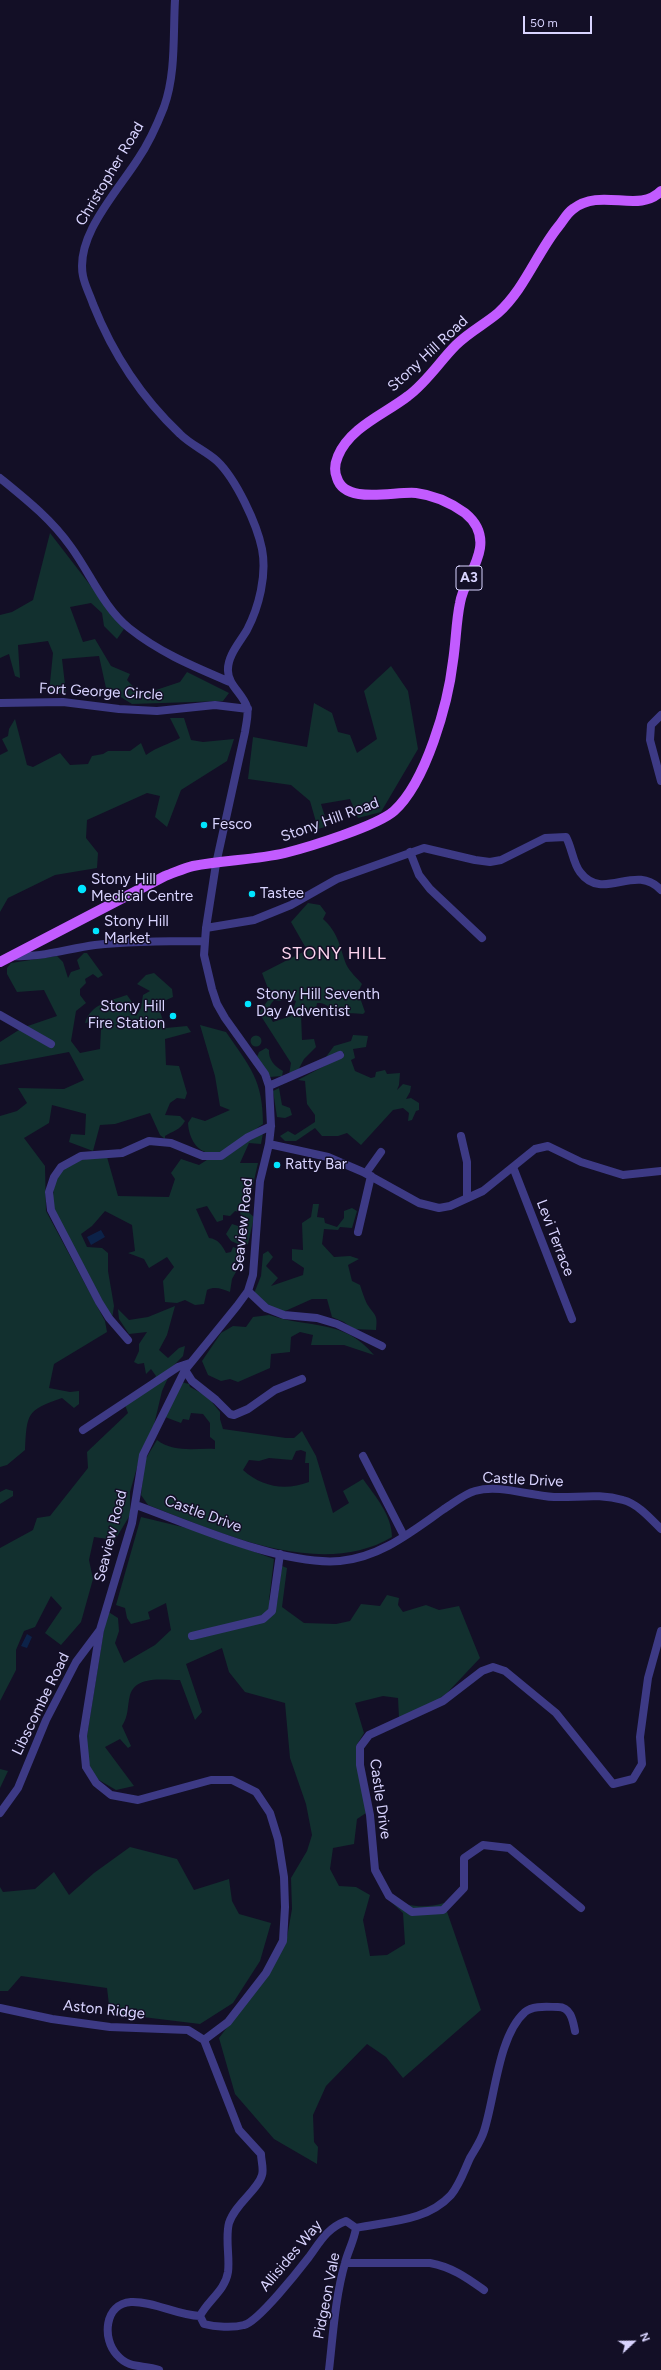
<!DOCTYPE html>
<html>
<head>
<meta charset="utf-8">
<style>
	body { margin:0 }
	#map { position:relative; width:661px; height:2370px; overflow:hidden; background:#130f26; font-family:Figtree,sans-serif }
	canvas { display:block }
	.north { position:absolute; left:613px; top:2322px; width:40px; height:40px; -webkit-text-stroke:3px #130f26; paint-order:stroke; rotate:68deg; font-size:11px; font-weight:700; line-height:16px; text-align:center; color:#d9d4ff }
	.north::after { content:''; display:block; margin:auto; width:14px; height:18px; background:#d9d4ff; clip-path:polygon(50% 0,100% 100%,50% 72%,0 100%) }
	.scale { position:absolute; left:523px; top:16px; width:69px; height:18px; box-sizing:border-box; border:2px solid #d9d4ff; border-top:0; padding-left:5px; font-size:12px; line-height:14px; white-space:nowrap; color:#d9d4ff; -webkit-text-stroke:3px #130f26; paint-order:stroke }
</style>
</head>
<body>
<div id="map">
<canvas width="661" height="2370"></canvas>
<div class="north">N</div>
<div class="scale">50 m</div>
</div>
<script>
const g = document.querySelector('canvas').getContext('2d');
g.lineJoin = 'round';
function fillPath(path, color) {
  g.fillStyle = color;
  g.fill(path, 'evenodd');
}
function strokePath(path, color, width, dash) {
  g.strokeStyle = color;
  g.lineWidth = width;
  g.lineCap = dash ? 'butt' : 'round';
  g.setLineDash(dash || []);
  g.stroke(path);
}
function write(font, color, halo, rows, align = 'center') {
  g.font = font + ' Figtree,sans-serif';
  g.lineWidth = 3;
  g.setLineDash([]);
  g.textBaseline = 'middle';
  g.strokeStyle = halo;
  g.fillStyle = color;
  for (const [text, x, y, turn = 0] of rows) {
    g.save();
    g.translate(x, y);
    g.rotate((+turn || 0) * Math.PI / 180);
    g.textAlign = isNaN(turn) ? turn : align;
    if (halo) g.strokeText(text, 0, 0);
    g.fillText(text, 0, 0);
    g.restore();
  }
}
const green = new Path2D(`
	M50 533 124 629 117 639 104 626 102 613 91 603 70 607 83 642 95 639 111 666 130 674 127 680 141 695 180 682 187 672 229 693 223 701 132 704 106 688 99 656 62 659 66 693H49L53 653 48 641 18 645 20 678 15 676 9 654 0 658V615L12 612 33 600Z
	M391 666 408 691 418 749 381 812 358 818 350 799 321 804 328 826 318 829 310 801 291 785 248 779 253 737 307 747 314 703 332 713 338 732 350 735 357 753 377 739 364 691Z
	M170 718H184L191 740 203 742 234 739 227 761 181 790 167 827 155 817 160 796 147 793 87 820 86 838 98 853 97 868 55 875 8 898 0 912V755L8 751 2 739 8 736 9 729 15 719 27 765 33 767 60 753 70 765 88 764 92 756 103 754 108 751H130L141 743 146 755C157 747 169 744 180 738Z
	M308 903 320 905 326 913 323 919C338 932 340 947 346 964 349 971 357 978 362 984L358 992 365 1012 363 1014C356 1013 342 1014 337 1012 329 1008 326 1002 317 1003L316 1009 301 1014 302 1040 314 1039 316 1047 304 1059 295 1076 289 1075 291 1063 259 1013 273 993 269 991 262 973 307 950 291 922ZM283 996 296 1001 291 1016 273 1022C268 1014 267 1007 274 1000L281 1001Z
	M84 953H87L103 975 98 978 93 974 85 979 86 983 80 989V995L86 1003 76 1011 71 1041 80 1053 100 1049 101 1029 90 1022 85 1023C91 1004 109 1001 127 995L132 1002V1013L136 1016 141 1008 143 995 150 991 137 984 146 975 154 973 172 989 173 997 157 1004 166 1028 187 1026 191 1032 165 1039 166 1065 179 1066 187 1093 185 1099 177 1098 170 1103 165 1115 180 1116 185 1121C180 1130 173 1131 165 1136V1139L160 1135 150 1113 115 1124 100 1125 93 1151 69 1142 71 1134 85 1135 86 1114 52 1105 49 1123 24 1138 45 1166 46 1211 105 1321 107 1332 54 1364 49 1388 70 1392 79 1391V1404L74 1408 62 1398C26 1410 27 1414 25 1450L7 1465 0 1467V1116L17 1111 27 1103 18 1088 64 1089 84 1080 69 1052 0 1065V1042L22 1028 57 1016 44 990 17 992 7 974V968L11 963 57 956 63 962 68 978 71 972 80 969 77 960Z
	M200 1025 226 1032C250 1067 263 1080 263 1124 252 1131 233 1149 221 1152 200 1158 189 1141 188 1123L192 1117 205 1121 230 1110 220 1106 215 1076Z
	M353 1035 368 1036 366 1047 353 1049 355 1058 351 1060 355 1071 371 1078 375 1077 376 1072 385 1070 387 1074 400 1073 399 1085 397 1090 403 1084 411 1086 410 1092 406 1099 411 1098 419 1103V1110L416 1111 412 1120 408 1121 409 1113 403 1108 393 1110 361 1145 347 1133 338 1136H322L315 1128 296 1141H285L280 1136 288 1131 295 1135 315 1122V1115L307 1104 305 1081 298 1080 341 1057 344 1053 340 1051 323 1061 334 1046 351 1041Z
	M250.5 1041a5.5 5.5 0 1 1 11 0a5.5 5.5 0 1 1-11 0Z
	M266 1048 269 1050C268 1059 275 1067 283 1071L282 1076 270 1077 257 1057 259 1052Z
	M279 1088 282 1105 290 1108 292 1115 285 1118 277 1117 273 1091Z
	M263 1133 261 1144 249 1143 240 1163H258L247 1211 254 1217 248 1244 243 1246 231 1241 226 1234 232 1224 244 1228 240 1212 235 1211 230 1216 223 1215V1220L217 1222 207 1206 196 1209 209 1238C218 1239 222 1245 226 1253L231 1252 233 1247 243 1251 246 1259 235 1264 237 1270 232 1279 230 1292C222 1289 215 1286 207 1290L204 1304 195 1305 185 1300 177 1303 165 1302 163 1281 174 1267 167 1257 149 1268 144 1259 128 1253 135 1251 132 1225 105 1211 92 1226 81 1234 87 1247 102 1248 108 1253V1271L114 1306 112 1319 53 1210C51 1167 67 1159 107 1157L118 1196 169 1197 175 1179 171 1173 181 1159 199 1165 210 1158Z
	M313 1204H319L317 1217 324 1218 325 1223 337 1227 344 1218V1211L352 1208 357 1211 352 1228 340 1227 338 1230 324 1229 322 1244 334 1257 350 1256 359 1259 348 1265 352 1281 360 1285C362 1291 364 1298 367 1304 375 1316 378 1314 376 1330L353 1329 344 1322 332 1317 327 1299H312L283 1312 268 1309 253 1296 261 1276 263 1254 268 1251 273 1257 266 1266 278 1278 271 1286 303 1275 304 1268 292 1260V1249L303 1250 302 1223 311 1217Z
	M175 1306 167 1335 159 1350 168 1358 179 1348 185 1346 183 1356 174 1365 162 1391 154 1425 141 1453 130 1492V1515L115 1540 94 1537 89 1560 93 1579 81 1622 61 1645 45 1633 62 1608 51 1596 35 1627 24 1631 16 1650V1670L0 1701V1548L33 1530 37 1518 50 1516 88 1468 87 1452 128 1413 125 1405 139 1396 156 1376 151 1369 146 1374 144 1363 138 1364 134 1362 139 1351V1344L147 1332 129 1334 119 1319 118 1309 129 1320 148 1317Z
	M269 1315C310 1329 343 1318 374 1355L344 1345H311L313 1335 300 1332 291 1337 290 1352 271 1354 270 1368 238 1382 230 1379 221 1381 208 1375 202 1361 221 1333 233 1326 246 1327 253 1317Z
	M181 1382 189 1384 190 1387 207 1396 220 1412V1419L223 1429 286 1438H294L302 1431 316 1456 333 1513 349 1503 343 1491 363 1479C375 1496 392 1515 392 1537 320 1580 219 1532 148 1505L141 1495 145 1460 157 1440C174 1453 194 1448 215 1449V1441L210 1437V1423L203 1414 191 1413 189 1420 183 1419 181 1423 165 1417ZM301 1450 306 1452 305 1463H309V1482C285 1491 262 1487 243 1470L249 1460 259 1461 269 1458 292 1460 296 1451Z
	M6 1489 13 1491V1496L0 1504V1492Z
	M141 1517 195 1530 274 1559 269 1600 277 1603 282 1566 287 1568 282 1607 304 1623 336 1624 350 1621 361 1604 380 1606 387 1595 399 1598 398 1605 403 1612 426 1605 439 1610 459 1606 480 1658 447 1693 432 1704 399 1718 398 1698 383 1696 355 1703 364 1733 356 1746 366 1813 357 1819 354 1844 333 1848 330 1869 339 1886 356 1887 370 1895 363 1920 370 1956 387 1955 405 1944 403 1913 389 1900C409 1906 424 1909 444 1903L481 2010 403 2078 386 2057 367 2044 326 2086 313 2115 314 2142 318 2147 317 2164 274 2139 235 2094 219 2038 268 1973 286 1943 292 1909 291 1878 307 1851 312 1835 306 1804 290 1758 285 1703 245 1692 229 1672 222 1648 186 1664 202 1712 195 1720 180 1680C164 1680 136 1675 130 1695 127 1707 129 1715 122 1726L131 1746 128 1748 120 1739 105 1747 134 1786 116 1790 92 1776 85 1748 107 1611 118 1618 119 1631 115 1643 124 1663 155 1645 171 1630 166 1603 148 1612 150 1619 131 1624 127 1618 125 1608 116 1605Z
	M0 1769 8 1771 0 1788Z
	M130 1847 177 1859 194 1890 229 1879 232 1901 239 1914 271 1923 260 1961 233 2003 200 2024 110 2013 107 1988 21 1976 8 1991H0V1887L3 1892 35 1889 54 1872 69 1895 94 1873Z`);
const water = new Path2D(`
	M101 1230 105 1237 91 1245 87 1237Z
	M27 1634 32 1637 27 1648 21 1646Z`);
const street = new Path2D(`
	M175 0C173 35 176 74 164 107 157 125 149 143 138 159 117 192 75 236 83 276 85 286 90 295 93 304 112 352 142 398 180 434 191 445 206 451 217 461 236 479 257 524 262 549 267 575 259 607 247 630 240 642 227 656 228 671 228 685 243 694 247 707 249 714 246 724 245 732L216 864 206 928 204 955 212 989 217 1004 225 1018 265 1074 269 1086 271 1126 269 1144 260 1181 253 1275 248 1291 237 1306 185 1370 143 1455 132 1523 100 1630 83 1736 86 1767 96 1783 111 1795 138 1800 211 1780H232L256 1792 270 1813 278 1839 284 1877 285 1907 283 1941 266 1973 228 2022 204 2040
	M0 478C27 500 51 519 71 547 90 573 104 608 129 628 160 653 195 667 230 682
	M0 703 63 702 119 709 157 711 215 705 248 709
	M661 715 651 725 650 740 661 781
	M410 852 419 875 430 889 482 938
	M206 928 254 920 291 905 337 879 424 848 475 860 490 862 501 860 545 838 566 837C572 848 573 863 580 872 603 903 635 862 661 890
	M11 956C41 958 66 949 95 945 132 941 168 941 205 941
	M0 1015 51 1044
	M269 1086 340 1055
	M461 1136 467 1162V1198
	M269 1144 328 1157 363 1172 419 1203 439 1208 450 1206 483 1191 535 1149 548 1146 581 1162 623 1175 661 1171
	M513 1167 572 1319
	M366 1173 381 1152
	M358 1232 371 1176
	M248 1291 266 1308 284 1315 317 1318 337 1324 382 1346
	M128 1340 109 1318 99 1302 51 1210 49 1192 54 1177 61 1167 81 1156 122 1153 149 1141 171 1143 203 1156H221L248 1137 271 1126
	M185 1370 192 1381 216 1400 230 1414 234 1415 248 1409 275 1390 302 1379
	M83 1430 178 1367 190 1363
	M363 1456 404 1536
	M136 1505C191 1525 282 1566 340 1561 381 1557 411 1532 444 1509 454 1503 464 1494 475 1491 500 1484 529 1496 554 1497 577 1498 599 1493 623 1500 638 1504 650 1518 661 1529
	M192 1636 263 1619 272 1611 280 1554
	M0 1813 18 1788 46 1720 76 1662 100 1630
	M581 1908 509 1848 483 1845 464 1858V1888L443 1910 412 1912 389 1896 375 1870 370 1815 360 1765V1747L369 1735 443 1701 482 1671 493 1667 505 1671 556 1713 613 1784 633 1779 642 1764 640 1737 648 1678 661 1631
	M0 2008 52 2019 110 2027 188 2030 204 2040
	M204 2040 239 2130 261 2154C261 2160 264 2169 262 2175 258 2190 235 2204 229 2223 225 2238 230 2257 228 2272 225 2291 208 2300 200 2316L204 2324C215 2327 233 2328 244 2325 258 2322 299 2270 309 2257 320 2242 327 2228 346 2221L356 2228C388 2221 426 2222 451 2195 460 2184 464 2171 470 2158 475 2149 481 2141 484 2131 495 2098 498 2036 525 2012 533 2005 548 2007 558 2007 571 2007 573 2021 575 2031
	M345 2263H430C452 2267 467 2278 484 2290
	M159 2370C143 2364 130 2370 117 2355 102 2339 104 2304 131 2302 154 2301 176 2315 200 2316
	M329 2370C333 2335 335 2298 345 2263 348 2251 354 2241 356 2228`);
const primary = new Path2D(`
	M0 962 165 876C174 873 184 868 193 866 223 860 255 860 285 853 309 847 377 826 394 811 426 782 448 704 453 661 456 642 456 622 460 603 463 584 477 568 480 548 482 534 476 522 465 513 451 503 433 495 416 493 394 491 345 505 337 478 334 471 335 463 338 456 350 427 385 414 408 396 427 382 440 361 456 345 469 332 485 324 498 313 524 290 537 253 558 227 563 221 567 213 573 209 601 187 639 214 661 191`);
const markers = [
	[204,825,4,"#00e5ff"],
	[82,889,5,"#00e5ff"],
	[252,894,4,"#00e5ff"],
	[96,931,4,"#00e5ff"],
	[248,1004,4,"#00e5ff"],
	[173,1016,4,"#00e5ff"],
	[277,1165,4,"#00e5ff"]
];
const shields = [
	[469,578,26]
];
const shieldNames = [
	["A3",469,578]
];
const streetNames = [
	["Christopher Road",110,174,-59],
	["Stony Hill Road",428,354,-43],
	["Fort George Circle",101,692,3],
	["Stony Hill Road",330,820,-20],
	["Seaview Road",243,1225,-84],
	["Levi Terrace",555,1238,69],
	["Castle Drive",523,1480,3],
	["Castle Drive",203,1514,20],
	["Seaview Road",111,1536,-76],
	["Libscombe Road",41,1704,-64],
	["Castle Drive",380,1799,82],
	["Aston Ridge",104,2010,6],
	["Allisides Way",291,2256,-50],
	["Pidgeon Vale",327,2296,-79]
];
const poiNames = [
	["Fesco",212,825],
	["Stony Hill",91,880],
	["Medical Centre",91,897],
	["Tastee",260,894],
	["Stony Hill",104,922],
	["Market",104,939],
	["Stony Hill Seventh",256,995],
	["Day Adventist",256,1012],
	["Stony Hill",165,1007,"right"],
	["Fire Station",165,1024,"right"],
	["Ratty Bar",285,1165]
];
const quarterNames = [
	["STONY HILL",334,954]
];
fillPath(green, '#12302f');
fillPath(water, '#0c2248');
strokePath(street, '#3d3a85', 8);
strokePath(primary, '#c25bff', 10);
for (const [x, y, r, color] of markers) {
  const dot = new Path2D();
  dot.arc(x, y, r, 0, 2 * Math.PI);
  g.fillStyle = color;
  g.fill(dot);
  strokePath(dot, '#130f26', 1.5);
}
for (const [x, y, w] of shields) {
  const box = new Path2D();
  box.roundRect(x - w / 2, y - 12, w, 24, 3);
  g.fillStyle = '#130f26';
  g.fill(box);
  strokePath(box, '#d9d4ff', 1);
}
write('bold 14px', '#d9d4ff', null, shieldNames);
write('15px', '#d9d4ff', '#130f26', streetNames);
write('15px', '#d9d4ff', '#130f26', poiNames, 'left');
g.letterSpacing = '1px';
write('17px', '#ffd6f0', '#130f26', quarterNames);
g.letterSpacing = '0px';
</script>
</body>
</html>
